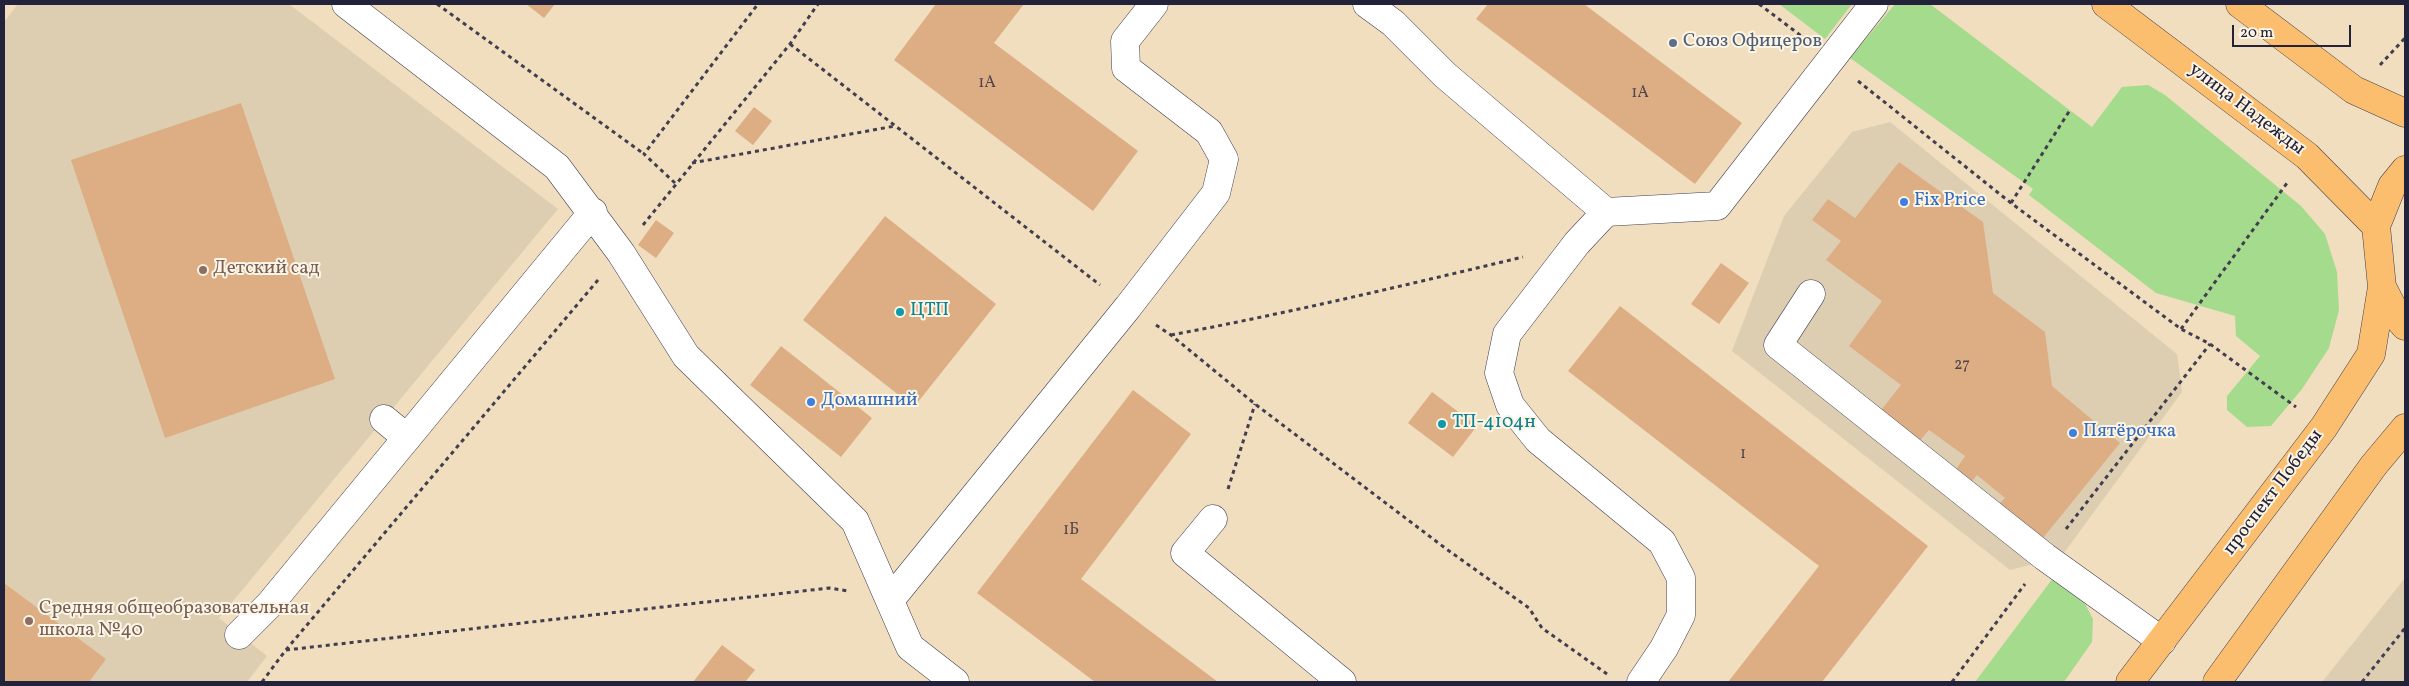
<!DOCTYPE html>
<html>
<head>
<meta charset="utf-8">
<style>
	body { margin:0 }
	#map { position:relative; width:2409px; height:686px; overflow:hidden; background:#f1debe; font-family:Vollkorn,serif }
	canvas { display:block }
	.frame { position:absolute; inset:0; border:5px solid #22223b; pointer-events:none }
	.scale { position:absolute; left:2232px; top:25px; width:119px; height:22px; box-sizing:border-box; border:2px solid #22223b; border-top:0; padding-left:6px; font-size:15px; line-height:18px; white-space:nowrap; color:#22223b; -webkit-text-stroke:4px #fcf5e5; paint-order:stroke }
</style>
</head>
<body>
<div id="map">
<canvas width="2409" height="686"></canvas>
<div class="frame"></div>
<div class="scale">20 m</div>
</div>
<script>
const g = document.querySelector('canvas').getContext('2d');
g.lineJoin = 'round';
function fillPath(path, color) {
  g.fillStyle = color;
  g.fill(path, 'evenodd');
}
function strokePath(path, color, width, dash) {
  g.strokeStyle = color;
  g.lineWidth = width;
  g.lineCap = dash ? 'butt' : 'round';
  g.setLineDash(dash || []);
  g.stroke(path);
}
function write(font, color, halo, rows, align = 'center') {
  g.font = font + ' Vollkorn,serif';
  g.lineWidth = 4;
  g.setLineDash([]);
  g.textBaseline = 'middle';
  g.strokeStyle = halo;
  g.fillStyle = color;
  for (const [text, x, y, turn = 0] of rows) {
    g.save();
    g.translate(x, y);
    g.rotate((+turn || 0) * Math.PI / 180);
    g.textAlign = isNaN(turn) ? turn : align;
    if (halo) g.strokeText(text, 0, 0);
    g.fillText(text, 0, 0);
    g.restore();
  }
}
const built = new Path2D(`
	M18 4H289L558 209 219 618 267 656 247 682H4V22Z
	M1890 122 2177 354 2182 392 2061 557 2010 570 1732 351 1784 216 1852 132Z
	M2405 578V682H2322Z`);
const green = new Path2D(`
	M1779 4H1852L1825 39Z
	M1895 4H1930L2092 127 2122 87 2148 85 2165 95 2301 206 2325 234 2337 272 2339 310 2329 348 2302 389 2271 426 2247 427 2227 410V396L2260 356 2236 336 2235 316 2156 293 2029 195 2033 189 1850 58Z
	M2053 578 2084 602 2093 619 2092 642 2064 682H1975Z`);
const building = new Path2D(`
	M526 4H555L544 18Z
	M936 4H1024L994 43 1138 151 1093 211 894 60Z
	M1488 4H1584L1742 123 1695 184 1476 19Z
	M241 103 335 379 165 438 71 160Z
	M754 107 772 121 753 145 735 131Z
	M1899 162 1983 222 1993 293 2045 332 2052 386 2120 443 2043 538 1998 505 2005 498 1977 475 1970 484 1955 471 1965 456 1929 430 1917 444 1878 414 1901 385 1849 346 1882 301 1826 260 1841 241 1812 220 1828 199 1855 218Z
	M885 216 996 304 914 407 803 320Z
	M656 220 674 233 656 258 638 245Z
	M1721 263 1749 283 1719 324 1691 304Z
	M1620 306 1928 546 1822 682H1728L1819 566 1568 371Z
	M781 346 872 418 841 457 750 385Z
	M1133 390 1191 434 1081 579 1218 682H1095L977 593Z
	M1432 392 1477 426 1453 457 1408 423Z
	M4 583 106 659 89 682H4Z
	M722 645 755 670 745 682H693Z`);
const path = new Path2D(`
	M437 4 644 154
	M1759 4 1804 38
	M790 44 1100 285
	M2380 65 2405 38
	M1858 81 2011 203 2181 329 2210 344 2296 407
	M692 163 895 126
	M675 183 644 154 758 4
	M2011 203 2070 110
	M643 225 790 44 818 4
	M1156 325 1171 335 1255 404 1445 548 1529 608 1542 628 1607 674
	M2181 329 2287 183
	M1171 335C1289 313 1406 285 1523 257
	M1228 489 1255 404
	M2066 529 2210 344
	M286 650 829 588 848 591
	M262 682 285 651 598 280
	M1952 682 2025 584
	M2362 682 2405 628`);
const minor = new Path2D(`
	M346 4 557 167 621 253 686 356 855 521 910 647 955 682
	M1367 4 1393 23 1445 75 1606 212 1717 206 1874 4
	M1606 212 1577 243 1507 334 1499 373 1510 405 1538 440 1662 542 1681 578V615L1664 648 1641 682
	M1811 294 1778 345 2045 557 2162 641
	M384 419 407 438
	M1213 519 1185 553 1342 682
	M891 599 1128 307 1216 193 1224 159 1209 132 1126 68 1125 41 1154 4
	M239 635 270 604 593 212`);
const major = new Path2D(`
	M2106 4 2307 156 2376 226
	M2240 4 2354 90 2405 113
	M2382 287 2398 318 2405 326
	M2130 682 2324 427 2371 354 2382 287 2376 226 2392 186 2405 170
	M2217 682 2374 465 2405 428`);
const markers = [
	[1673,43,5,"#5c6f8a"],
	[1904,202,5,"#3f7fe0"],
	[203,270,5,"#8d6e63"],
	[900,312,5,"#0f9aa8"],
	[811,402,5,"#3f7fe0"],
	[1442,424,5,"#0f9aa8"],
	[2073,433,5,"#3f7fe0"],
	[29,621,5,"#8d6e63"]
];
const numberNames = [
	["1А",987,84],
	["1А",1640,94],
	["27",1962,366],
	["1",1743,455],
	["1Б",1071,531]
];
const serviceNames = [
	["Союз Офицеров",1683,43]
];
const streetNames = [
	["улица Надежды",2246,110,37],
	["проспект Победы",2274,493,-53]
];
const shopNames = [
	["Fix Price",1914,202],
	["Домашний",821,402],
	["Пятёрочка",2083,433]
];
const educationNames = [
	["Детский сад",213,270],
	["Средняя общеобразовательная",39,610],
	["школа №40",39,632]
];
const cultureNames = [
	["ЦТП",910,312],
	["ТП-4104н",1452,424]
];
fillPath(built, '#ddceb2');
fillPath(green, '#a5db8c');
fillPath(building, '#ddad84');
strokePath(minor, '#413e4f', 29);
strokePath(major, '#413e4f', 29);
strokePath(path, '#413e4f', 3, [4, 4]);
strokePath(minor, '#fff', 28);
strokePath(major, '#fbbe6e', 28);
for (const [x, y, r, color] of markers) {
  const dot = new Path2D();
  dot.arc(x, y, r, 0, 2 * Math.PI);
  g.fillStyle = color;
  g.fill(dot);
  strokePath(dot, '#fcf5e5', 2);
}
write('16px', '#51454d', null, numberNames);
write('19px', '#4e5e75', '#fcf5e5', serviceNames, 'left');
write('19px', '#22223b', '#fcf5e5', streetNames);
write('19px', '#366cbe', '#fcf5e5', shopNames, 'left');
write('19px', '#785e54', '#fcf5e5', educationNames, 'left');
write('19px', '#0d838f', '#fcf5e5', cultureNames, 'left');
</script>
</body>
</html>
